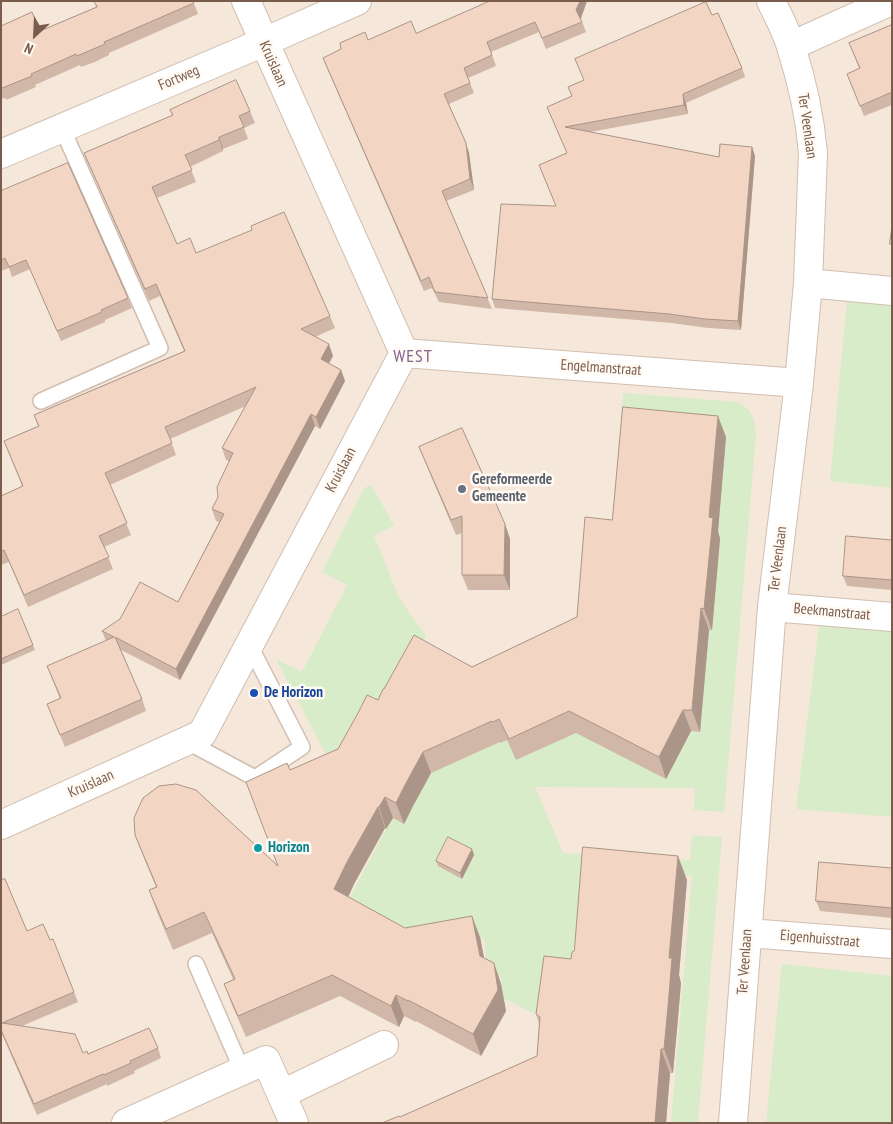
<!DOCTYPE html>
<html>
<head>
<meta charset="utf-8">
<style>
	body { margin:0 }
	#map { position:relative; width:893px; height:1124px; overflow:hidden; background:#fdf6ec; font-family:"PT Sans Narrow",sans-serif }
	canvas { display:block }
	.frame { position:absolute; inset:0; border:2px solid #7a5c4d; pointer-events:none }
	.north { position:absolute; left:10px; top:10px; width:50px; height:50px; -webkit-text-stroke:4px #fffaf3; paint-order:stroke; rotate:205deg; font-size:14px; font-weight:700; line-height:20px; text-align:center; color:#7a5c4d }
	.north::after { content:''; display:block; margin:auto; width:18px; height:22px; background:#7a5c4d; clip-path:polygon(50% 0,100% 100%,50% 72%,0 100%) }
</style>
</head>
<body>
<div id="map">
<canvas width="893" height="1124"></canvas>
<div class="frame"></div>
<div class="north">N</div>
</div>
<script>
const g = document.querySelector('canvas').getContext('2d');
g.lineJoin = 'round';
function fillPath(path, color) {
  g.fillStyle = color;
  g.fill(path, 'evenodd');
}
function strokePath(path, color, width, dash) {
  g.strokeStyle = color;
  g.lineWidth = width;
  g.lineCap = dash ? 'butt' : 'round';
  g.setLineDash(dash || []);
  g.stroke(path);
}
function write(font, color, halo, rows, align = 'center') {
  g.font = font + ' "PT Sans Narrow",sans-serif';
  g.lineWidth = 5;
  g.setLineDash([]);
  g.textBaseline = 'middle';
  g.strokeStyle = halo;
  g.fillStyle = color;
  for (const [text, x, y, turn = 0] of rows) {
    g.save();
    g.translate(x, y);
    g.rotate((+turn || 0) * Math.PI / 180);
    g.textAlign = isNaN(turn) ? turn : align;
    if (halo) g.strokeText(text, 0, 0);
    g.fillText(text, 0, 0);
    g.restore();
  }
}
const residential = new Path2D(`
	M1 1H892V1123H1Z`);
const green = new Path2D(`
	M847 300 892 305V488L830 481Z
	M623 393 738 402C754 412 755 418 756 436L724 812 694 810 695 788 535 787 563 853 690 860 692 835 722 837 698 1123H671L692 876 591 866 581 980 550 1014 532 1013 503 998 501 978 487 970 484 938 416 946 354 912 350 897 394 814 435 766 510 736 520 756 664 436 620 434Z
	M371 485 394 525 374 536 398 595 412 617 426 635 421 649 334 770 276 659 302 672 347 585 322 572 364 488Z
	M819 626 892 631V817L796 809Z
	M782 964 892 976V1123H766Z`);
const lane = new Path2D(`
	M41 401 160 348 62 128
	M186 741 255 778 302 747 249 644
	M196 964 242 1070`);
const street = new Path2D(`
	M791 46 891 1
	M1 154 264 42 357 1
	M808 283 892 291
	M404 353 799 383
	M772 607 892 617
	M1 825 202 734 404 353 246 1
	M748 933 892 944
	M282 1094 384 1045
	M126 1123 266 1060 294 1123
	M733 1123 772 607 799 383 808 283 813 153C810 118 802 81 791 47 787 32 778 16 771 1`);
const wall = new Path2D(`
	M94 1H193L198 14 109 53V55L95 62 81 67 80 65 35 85 36 87 6 100V98L1 99V26L40 31 96 7Z
	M587 1 581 19 586 32 546 49 539 32 491 52 496 66 468 78 474 93 449 104 469 153 474 190 446 201 492 309 439 302 432 288 424 291 327 68 323 58 368 40 416 33Z
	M712 15 742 68 745 77 686 103 688 114 590 132 719 157 752 147 755 156 741 330 708 328 672 323 495 308 492 299 556 206 539 165 567 153 547 107 572 96 568 87 584 80Z
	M892 25V105L864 116 847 74 859 68 849 43Z
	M170 110 250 111 255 123 244 128 248 139 223 149V151L190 167 196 182 157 198 177 244 330 316 335 328 315 337 333 356 329 363 341 370 345 381 320 429 315 426 180 680 121 650 142 699 146 711 65 747 47 704 60 699 47 666 106 641 102 631 178 602 219 522 216 521 212 509 218 497 229 461 226 460 222 448 246 406 170 439 176 455 110 485 131 535 104 547 113 569 28 607 9 562 1 565V496L22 486 4 441 38 426 34 415 184 351 160 296 149 301 89 165 84 153 172 116Z
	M1 191 128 298 132 308 105 320V322L61 341 30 269 12 277 9 268 1 271Z
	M726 437 718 531 720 539 712 630H709L700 732 691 731 666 779 576 733 516 760 507 740 500 743V742L431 773 413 806 404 824 393 818 386 829 385 828 354 884 348 897 405 928 480 937 484 958 494 963 501 984 506 1011 481 1056 416 1021V1022L404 1016 399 1027 340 996 246 1037 232 1005 224 984 233 979 212 933 173 950 157 912 149 890 156 887 143 856 135 835 277 866 290 770 338 749 378 700 384 689 472 667 577 617 612 520Z
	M419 447 505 524 510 539V590H468L462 575V533L456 535 425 462Z
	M892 540V590L847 586 843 576Z
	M1 617 33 645 35 650 1 665Z
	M472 849 474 855 462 879 438 866 436 861Z
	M892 868V918L820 911 816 901Z
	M1 880 27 931 74 992 78 1002 22 1026 83 1053 88 1054 158 1048 161 1058 134 1071 135 1073 107 1086V1084L37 1115 1 1032Z
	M687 880 679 975 681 983 677 1031 673 1073H670L666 1123H382L400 1117 537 1056 539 1024 536 1014 571 959 574 951Z`);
const shadedWall = new Path2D(`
	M580 1H587L580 20 576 10Z
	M683 94 686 103 688 114 684 105Z
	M219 137 223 149V151L219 140Z
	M466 143 469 153 474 190 470 179Z
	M752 147 755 156 741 330 738 321Z
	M329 344 333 356 325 370 321 359Z
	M341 370 345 381 320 429 316 417Z
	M311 414 315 426 180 680 176 669Z
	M718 416 726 437 718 531 720 539 712 630 704 609 709 517Z
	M505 524 510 539V590L504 575Z
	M701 608 709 630 700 732 692 710Z
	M683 710 691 731 666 779 659 757Z
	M423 752 431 773 413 806 404 824 396 803 405 785Z
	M385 797 393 818 386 829 379 807Z
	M378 807 385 828 354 884 342 911 334 889 347 862Z
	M472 849 474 855 462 879 460 873Z
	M678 856 687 880 679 975 681 983 673 1073 664 1049 669 958Z
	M472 916 480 937 488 978 480 956Z
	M494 963 501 984 506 1011 481 1056 473 1034Z
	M396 995 404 1016 399 1027 391 1006Z
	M661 1049 670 1073 666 1123H655Z`);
const building = new Path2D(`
	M94 1H193L194 3 104 42 105 44 77 56 76 54 31 74 32 76 2 88 1 86V26L32 12 40 31 97 7Z
	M490 1H580L576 10 582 22 542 38 535 22 487 42 492 55 464 68 470 83 444 94 466 143 470 179 442 191 488 298 435 292 429 277 421 281 323 58 341 49 340 43 365 32 368 40 411 21 416 33Z
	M706 2 712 15 718 13 742 68 683 94 684 105 565 127 719 157 720 144 752 147 738 321 705 319 669 314 492 299 501 204 556 206 539 165 567 153 547 107 572 96 568 87 584 80 575 59Z
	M892 25V92L860 106 847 74 860 68 849 43Z
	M236 80 250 111 239 116 244 127 219 137V140L185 155 192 170 152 187 177 244 190 238 196 253 252 230 251 226 284 212 330 316 301 329 329 344 321 359 341 370 316 417 311 414 176 669 115 637 142 699 60 735 47 704 61 698 47 666 114 637 102 631 120 619 140 582 178 602 224 514 212 509 218 497 217 487 233 453 222 448 256 387 165 427 172 443 105 473 127 523 99 536 109 557 24 595 4 550 1 551V496L23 486 4 441 39 426 34 415 185 351 156 284 145 289 84 153 173 115 170 110Z
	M68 163 128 298 101 310 102 312 57 331 26 260 9 267 5 258 1 260V191Z
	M892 226V244H890Z
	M623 407 718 416 709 517 713 518 704 609 701 608 692 710H683L659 757 569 711 509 739 499 719 493 722 492 721 423 752 405 785 396 803 385 797 379 807H378L347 862 334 889 405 928 472 916 480 956 494 963 498 990 473 1034 408 1000V1001L396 995 391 1006 332 975 238 1016 224 984 235 979 204 912 166 929 149 890 157 887 135 835 134 818 143 798 159 786 176 784 196 790 278 866 246 782 287 763 290 770 338 749 358 713 367 695 378 700 383 689H384L414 635 472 667 577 617 585 517 612 520Z
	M462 428 505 524 504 575H462V516L451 520 419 447Z
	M846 536 892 540V580L843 576Z
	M18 609 33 645 1 659V617Z
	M448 837 472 849 460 873 436 861Z
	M583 847 678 856 669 958H672L668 1007 664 1049H661L655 1123H382L399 1116 400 1117 537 1056 540 1017 536 1014 544 956 571 959 572 952 574 951Z
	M819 862 892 868V908L816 901Z
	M5 879 27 931 43 924 50 940 53 939 74 992 2 1023 75 1034 83 1053 87 1051 88 1054 149 1028 158 1048 130 1061 131 1063 104 1075 103 1074 34 1104 1 1030V880Z`);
const markers = [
	[462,489,5,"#6b7280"],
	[254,693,5,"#1a4fb4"],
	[258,848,5,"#0f9aa8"]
];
const streetNames = [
	["Kruislaan",273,64,66],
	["Fortweg",179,78,-23],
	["Ter Veenlaan",807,126,82],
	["Engelmanstraat",601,368,4],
	["Kruislaan",341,470,-62],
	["Ter Veenlaan",778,559,-83],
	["Beekmanstraat",832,612,5],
	["Kruislaan",91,784,-24],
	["Eigenhuisstraat",820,939,5],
	["Ter Veenlaan",745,962,-86]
];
const worshipNames = [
	["Gereformeerde",472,480],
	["Gemeente",472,497]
];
const transitNames = [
	["De Horizon",264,693]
];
const cultureNames = [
	["Horizon",268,848]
];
const quarterNames = [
	["WEST",413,357]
];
fillPath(residential, '#f5e8da');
fillPath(green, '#d8ecc9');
strokePath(lane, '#d1beb0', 18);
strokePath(street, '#d1beb0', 30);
strokePath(lane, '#fff', 15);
strokePath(street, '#fff', 28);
fillPath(wall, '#d1b7a8');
fillPath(shadedWall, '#aa9588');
fillPath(building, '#f3d5c3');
strokePath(building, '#aa9588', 1);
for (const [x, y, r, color] of markers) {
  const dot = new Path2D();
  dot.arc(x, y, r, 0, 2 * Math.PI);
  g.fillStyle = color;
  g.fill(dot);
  strokePath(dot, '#fffaf3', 2);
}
write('15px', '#7a5c4d', '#fffaf3', streetNames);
write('bold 15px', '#5b616d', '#fffaf3', worshipNames, 'left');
write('bold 15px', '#164399', '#fffaf3', transitNames, 'left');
write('bold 15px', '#0d838f', '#fffaf3', cultureNames, 'left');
g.letterSpacing = '1px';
write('18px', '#846695', '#fffaf3', quarterNames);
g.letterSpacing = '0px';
</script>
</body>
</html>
